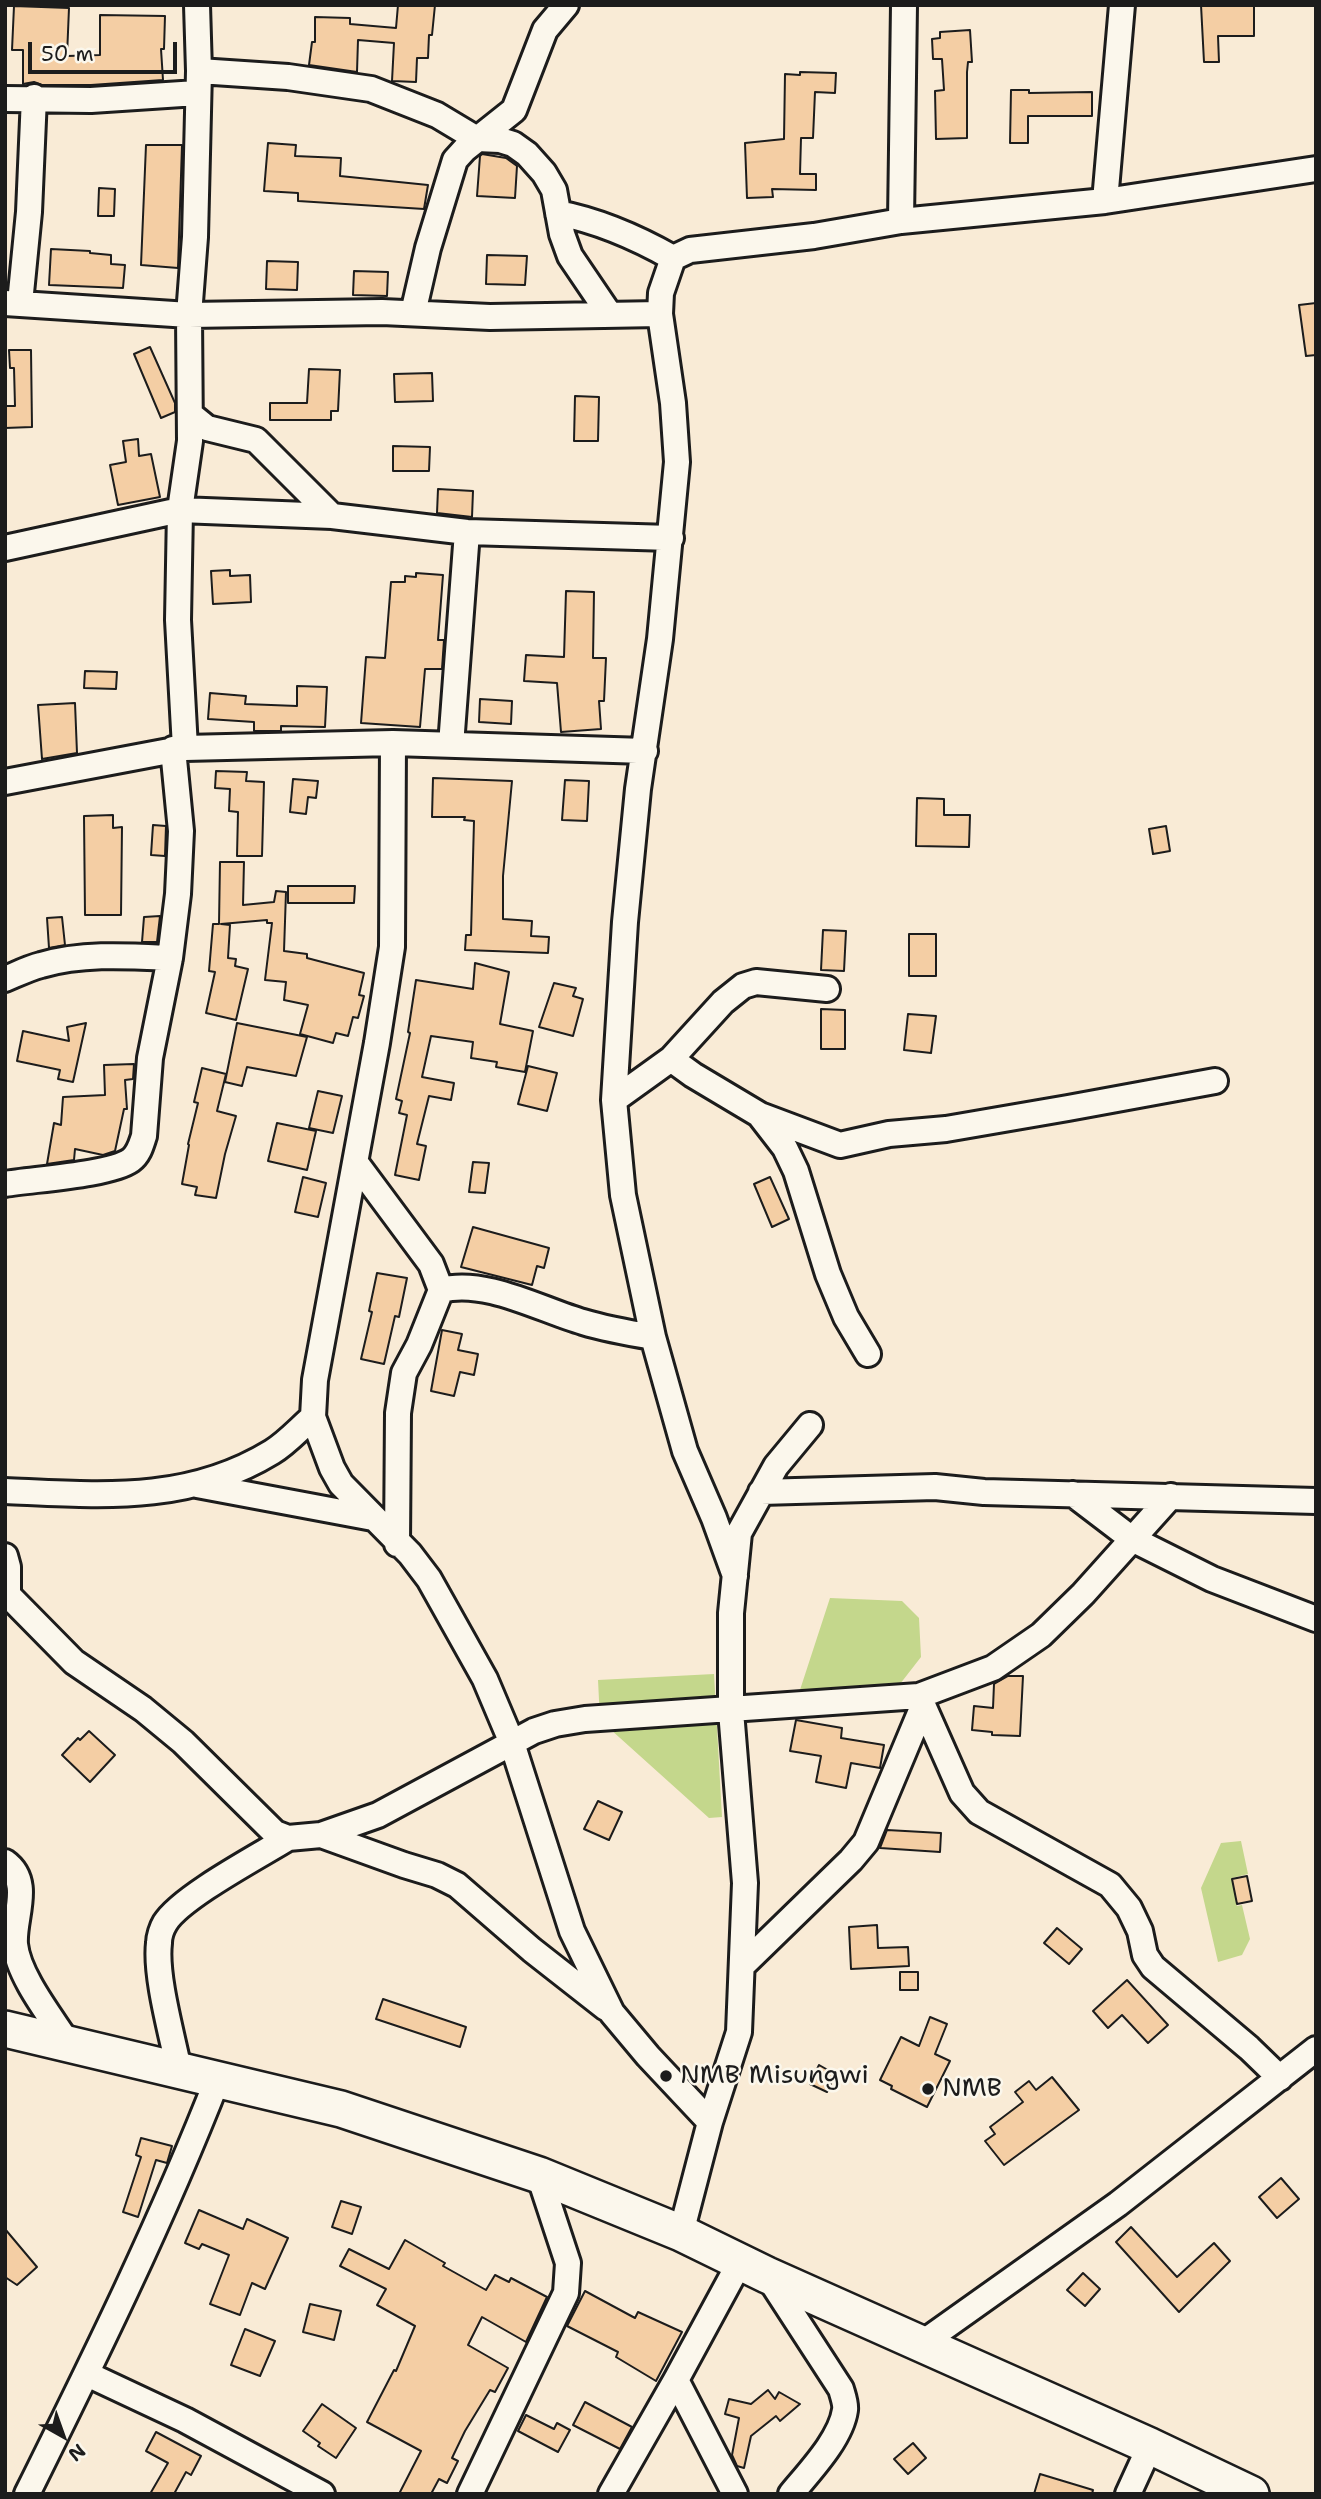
<!DOCTYPE html>
<html>
<head>
<meta charset="utf-8">
<style>
	body { margin:0 }
	#map { position:relative; width:1321px; height:2499px; overflow:hidden; background:#f9ebd6; font-family:"Shantell Sans",sans-serif }
	canvas { display:block }
	.frame { position:absolute; inset:0; border:7px solid #1c1c1c; pointer-events:none }
	.north { position:absolute; left:28px; top:2401px; width:70px; height:70px; -webkit-text-stroke:5px #fbf7ec; paint-order:stroke; rotate:140deg; font-size:19px; font-weight:700; line-height:28px; text-align:center; color:#1c1c1c }
	.north::after { content:''; display:block; margin:auto; width:24px; height:32px; background:#1c1c1c; clip-path:polygon(50% 0,100% 100%,50% 72%,0 100%) }
	.scale { position:absolute; left:28px; top:42px; width:149px; height:32px; box-sizing:border-box; border:4px solid #1c1c1c; border-top:0; padding-left:9px; font-size:21px; line-height:24px; white-space:nowrap; color:#1c1c1c; -webkit-text-stroke:5px #fbf7ec; paint-order:stroke }
</style>
</head>
<body>
<div id="map">
<canvas width="1321" height="2499"></canvas>
<div class="frame"></div>
<div class="north">N</div>
<div class="scale">50 m</div>
</div>
<script>
const g = document.querySelector('canvas').getContext('2d');
g.lineJoin = 'round';
function fillPath(path, color) {
  g.fillStyle = color;
  g.fill(path, 'evenodd');
}
function strokePath(path, color, width, dash) {
  g.strokeStyle = color;
  g.lineWidth = width;
  g.lineCap = dash ? 'butt' : 'round';
  g.setLineDash(dash || []);
  g.stroke(path);
}
function write(font, color, halo, rows, align = 'center') {
  g.font = font + ' "Shantell Sans",sans-serif';
  g.lineWidth = 5;
  g.setLineDash([]);
  g.textBaseline = 'middle';
  g.strokeStyle = halo;
  g.fillStyle = color;
  for (const [text, x, y, turn = 0] of rows) {
    g.save();
    g.translate(x, y);
    g.rotate((+turn || 0) * Math.PI / 180);
    g.textAlign = isNaN(turn) ? turn : align;
    if (halo) g.strokeText(text, 0, 0);
    g.fillText(text, 0, 0);
    g.restore();
  }
}
const green = new Path2D(`
	M830 1598 902 1601 919 1618 921 1657 893 1693 798 1696Z
	M714 1674 722 1817 709 1818 600 1720 598 1680Z
	M1241 1841 1248 1874 1232 1878 1237 1906 1242 1905 1250 1939 1242 1955 1218 1962 1201 1888 1221 1843Z`);
const building = new Path2D(`
	M398 5H435L432 35H429L428 58H417L416 82 392 81 394 43 358 40 357 72 309 65 312 42H315V17L350 18V24L396 28Z
	M1201 5H1254V36H1218L1219 62H1204Z
	M14 6 69 8 67 56 100 55V15L165 16 164 49H161L163 80 91 85H42L34 82 23 84V50H12Z
	M970 30 972 62H968L967 72V138L936 139 935 91 944 90 942 59H933L932 39 940 38V32Z
	M800 72 836 73 835 93 815 92 813 138H801L800 174H816V190L772 189 773 197 747 198 745 143 784 139 785 74 800 75Z
	M1011 90H1029V93L1092 92V116H1028V143H1010Z
	M268 143 296 145 295 156 341 158 340 176 428 185 424 209 298 201V193L264 191Z
	M146 145H182L178 268 141 265Z
	M482 154 506 158 517 166 515 198 477 196 480 156Z
	M99 188 115 189 114 216H98Z
	M51 249 90 251V253L111 255V264L125 265 123 288 49 285Z
	M487 255 527 256 525 285 486 284Z
	M267 261 298 262 297 290 266 289Z
	M354 271 388 272 387 296 353 295Z
	M1316 303V355L1306 356 1299 305Z
	M150 347 175 403V412L161 418 134 354Z
	M9 350H31L32 427 5 428V406H15L14 368H10Z
	M309 369 340 370 338 411H331V420H270V403H307Z
	M432 373 433 401 395 402 394 374Z
	M575 396 599 397 598 441H574Z
	M138 439 139 456 151 454 160 497 118 505 110 465 126 462 123 441Z
	M393 446 430 447 429 471H393Z
	M438 489 473 491 472 517 437 513Z
	M230 570V576L250 575 251 602 213 604 211 571Z
	M416 573 443 575 438 640H444L442 669H425L420 727 361 723 366 657 385 658 391 582H405V576L416 577Z
	M566 591 594 592 593 658H606L604 701H599L601 729 561 732 557 683 524 681 526 655 564 657Z
	M85 671 117 672 116 689 84 688Z
	M297 686 327 687 325 727 281 726V731H254V722L208 719 210 693 246 696 245 704 297 706Z
	M480 699 512 701 511 724 479 722Z
	M75 703 77 753 42 759 38 705Z
	M216 771 247 772 246 781 264 782 262 856H237L238 812 229 811 230 789 215 788Z
	M433 778 512 781 503 876V919L532 921 531 936 549 937 548 953 465 950 466 935H471L474 821 464 820 465 817H432Z
	M293 779 318 781 316 798 308 797 306 814 290 812Z
	M565 780 589 781 587 821 562 820Z
	M917 798 944 799V815H970L969 847 916 846Z
	M113 815V828L122 827 121 915H85L84 816Z
	M153 825 166 826 165 856 151 855Z
	M1166 826 1170 851 1153 854 1149 829Z
	M220 862H244L243 905 274 902 276 891 286 892 284 951 307 954V958L364 973 359 995 364 996 358 1018 353 1017 348 1036 336 1033 333 1043 300 1034 308 1005 284 1000 286 982 265 980 272 923H267V920L221 924 230 925 228 958 236 959 235 966 248 969 236 1020 206 1013 215 972 209 971 213 924H219Z
	M288 886H355L354 903H288Z
	M160 916 157 942H142L144 917Z
	M62 917 65 945 49 948 47 918Z
	M823 930 846 931 844 971 821 970Z
	M909 934H936V976H909Z
	M475 963 509 972 500 1024 533 1031 525 1072 496 1067 497 1062 471 1058 473 1042 431 1036 422 1077 454 1083 451 1100 429 1096 417 1144 426 1146 419 1180 395 1175 407 1115 399 1113 402 1101 396 1099 410 1033 408 1032 416 980 473 989Z
	M554 983 576 988 573 996 583 999 573 1036 539 1027Z
	M821 1009 845 1010V1049H821Z
	M908 1014 936 1016 931 1053 904 1050Z
	M86 1023 73 1082 58 1079 60 1070 17 1061 23 1031 69 1041 67 1027Z
	M237 1023 307 1037 296 1076 247 1067 242 1086 225 1082Z
	M134 1064 133 1079 125 1080 127 1109H124L115 1151 103 1155 75 1149 74 1160 47 1164 54 1123 61 1125 63 1097 105 1095 104 1065Z
	M528 1066 557 1073 547 1111 518 1104Z
	M202 1068 226 1074 217 1111 236 1116 225 1154 216 1198 195 1195 197 1187 182 1184 189 1145 188 1144 198 1103 194 1102Z
	M318 1091 342 1096 333 1133 309 1128Z
	M277 1123 316 1131 307 1170 268 1161Z
	M473 1162 489 1163 485 1193 469 1192Z
	M303 1177 326 1183 318 1217 295 1212Z
	M770 1177 789 1219 772 1227 754 1184Z
	M473 1227 549 1248 544 1268 537 1266 532 1285 461 1267Z
	M377 1273 407 1278 399 1317 395 1316 384 1364 361 1359 372 1312 369 1311Z
	M442 1330 462 1334 458 1350 478 1354 474 1375 460 1372 454 1396 431 1391Z
	M1008 1676H1023L1020 1736 992 1735V1732L972 1730 974 1706 993 1708 994 1684Z
	M796 1720 842 1728 841 1738 884 1745 880 1768 851 1763 846 1788 816 1782 821 1756 790 1751Z
	M89 1731 115 1755 90 1782 62 1755 78 1738 80 1740Z
	M598 1801 622 1812 609 1840 584 1829Z
	M887 1830 941 1833 940 1852 880 1848Z
	M1247 1876 1252 1901 1237 1904 1232 1879Z
	M877 1925 878 1948 908 1947 909 1966 851 1969 849 1927Z
	M1057 1928 1082 1949 1069 1964 1044 1943Z
	M900 1972H918V1990H900Z
	M1127 1980 1168 2025 1148 2043 1122 2015 1108 2028 1093 2011Z
	M383 1999 466 2027 460 2047 376 2019Z
	M930 2017 947 2024 935 2054 950 2061 927 2107 891 2089 892 2086 880 2080 901 2037 919 2046Z
	M819 2065 835 2074 827 2092 810 2084Z
	M1052 2077 1079 2110 1004 2165 985 2141 995 2134 990 2127 1023 2102 1015 2092 1029 2081 1036 2090Z
	M141 2138 172 2146 167 2163 156 2160 138 2217 123 2212 141 2157 136 2155Z
	M1281 2178 1299 2199 1277 2218 1259 2197Z
	M341 2201 361 2207 352 2234 332 2227Z
	M199 2210 243 2229 247 2219 288 2238 265 2289 252 2283 240 2315 210 2304 229 2255 202 2244 199 2249 185 2243Z
	M1131 2227 1177 2277 1214 2243 1230 2261 1179 2312 1116 2242Z
	M5 2229 37 2267 17 2285 5 2277Z
	M405 2240 445 2263 443 2266 486 2290 495 2275 509 2282 511 2278 547 2297 526 2342 482 2317 468 2345 508 2368 495 2392 490 2390 465 2431 452 2458 458 2461 447 2483 439 2479 431 2494H399L421 2451 367 2422 394 2370 396 2371 415 2326 377 2305 386 2289 340 2266 349 2249 389 2269Z
	M1083 2273 1100 2289 1085 2306 1067 2290Z
	M585 2291 635 2318 638 2312 682 2332 656 2381 616 2357 618 2352 567 2326Z
	M310 2304 341 2311 334 2340 303 2332Z
	M245 2329 275 2341 260 2376 231 2365Z
	M768 2390 775 2399 779 2392 800 2404 780 2421 776 2416 751 2436 744 2468 737 2466 732 2455 739 2418 725 2414 729 2399 751 2404Z
	M585 2402 632 2427 620 2449 573 2425Z
	M322 2404 356 2428 336 2458 318 2446 320 2443 303 2431Z
	M526 2415 554 2429 557 2423 570 2430 558 2452 518 2431Z
	M156 2432 201 2456 191 2475 186 2472 174 2494H150L168 2463 146 2451Z
	M913 2443 926 2458 908 2474 894 2459Z
	M1040 2474 1093 2490 1092 2494H1034Z`);
const minor = new Path2D(`
	M199 71 288 77 371 89 437 115 477 139 500 140 513 144 527 154 544 173 554 190 562 234 570 256 610 315
	M5 99 91 100 197 93
	M1105 201 1122 5
	M558 213C600 221 636 237 673 258
	M901 221 904 5
	M5 303 189 315 382 312 490 317 660 314
	M20 303 29 212 34 97
	M413 313 428 248 455 160 465 149 514 110 545 30 566 5
	M191 415 207 428 256 440 332 516
	M5 548 180 510 332 516 467 532 671 538
	M393 743 392 947 377 1043 315 1380 313 1417 332 1468 341 1484 410 1554 429 1579 485 1679 512 1743 572 1931 612 2013 648 2056 710 2122
	M451 745 467 532
	M185 748 178 620 180 510 190 441 189 315 195 237 199 71 197 5
	M5 782 185 748 393 743 645 751
	M5 979C17 974 29 968 41 965 83 953 127 956 170 958
	M671 1059 693 1075 760 1115 840 1145 889 1134 946 1129 1068 1108 1215 1081
	M614 1100 671 1059 723 1002 743 986 756 982 827 989
	M761 1117 785 1148 796 1171 828 1274 846 1317 868 1354
	M356 1163 431 1264 441 1290
	M5 1184C34 1179 110 1175 131 1160 139 1154 141 1145 144 1136L150 1058 170 958 178 894 181 831 173 749
	M197 1485 373 1518
	M5 1491C100 1495 187 1504 272 1452 287 1443 300 1428 313 1417
	M761 1492 935 1487 984 1492 1316 1501
	M1073 1494 1132 1539 1212 1579 1316 1619
	M397 1544 398 1413 404 1373 419 1345 441 1290C485 1278 541 1310 583 1322 606 1329 629 1333 653 1337
	M5 1556 8 1567V1595L5 1598
	M735 1576 714 1518 685 1451 653 1337 623 1195 614 1100 625 922 638 789 660 639 677 462 673 403 660 314 661 293 673 258 690 250 814 236 901 221 1105 201 1316 169
	M5 1592 74 1662 143 1709 183 1742 275 1833 288 1838 321 1835 378 1815 534 1731 555 1724 585 1719 919 1696 993 1668 1041 1635 1083 1594 1171 1496
	M919 1696 962 1793 979 1812 1110 1885 1129 1908 1140 1931 1145 1955 1153 1967 1249 2048 1280 2078
	M321 1835 404 1865 437 1875 457 1885 532 1950 606 2008
	M5 1862C33 1882 13 1917 15 1944 18 1976 52 2018 69 2045
	M742 1966 851 1860 866 1842 923 1706
	M179 2070C172 2035 155 1976 159 1943 159 1937 162 1928 165 1923 181 1897 259 1856 288 1838
	M681 2233 710 2122 739 2032 745 1883 731 1711V1613L739 1533 776 1466 810 1425
	M767 2275 841 2389C843 2396 846 2404 845 2410 841 2439 809 2472 791 2494
	M921 2344 1118 2204 1316 2049
	M87 2374 185 2420 322 2494
	M676 2380 735 2494
	M27 2494C95 2357 162 2221 218 2078
	M470 2494 566 2293 568 2263 539 2175
	M611 2494 676 2380 740 2262
	M1128 2494 1150 2446`);
const highway = new Path2D(`
	M5 2029 341 2109 539 2175 681 2233 767 2275 1150 2446 1251 2494`);
const markers = [
	[666,2076,7,"#1c1c1c"],
	[928,2089,7,"#1c1c1c"]
];
const poiNames = [
	["NMB Misungwi",680,2076],
	["NMB",942,2089]
];
fillPath(green, '#c4d78c');
fillPath(building, '#f4cea4');
strokePath(building, '#1c1c1c', 2);
strokePath(minor, '#1c1c1c', 30);
strokePath(highway, '#1c1c1c', 40);
strokePath(minor, '#fbf7ec', 24);
strokePath(highway, '#fbf7ec', 35);
for (const [x, y, r, color] of markers) {
  const dot = new Path2D();
  dot.arc(x, y, r, 0, 2 * Math.PI);
  g.fillStyle = color;
  g.fill(dot);
  strokePath(dot, '#fbf7ec', 2.5);
}
write('26px', '#1c1c1c', '#fbf7ec', poiNames, 'left');
</script>
</body>
</html>
